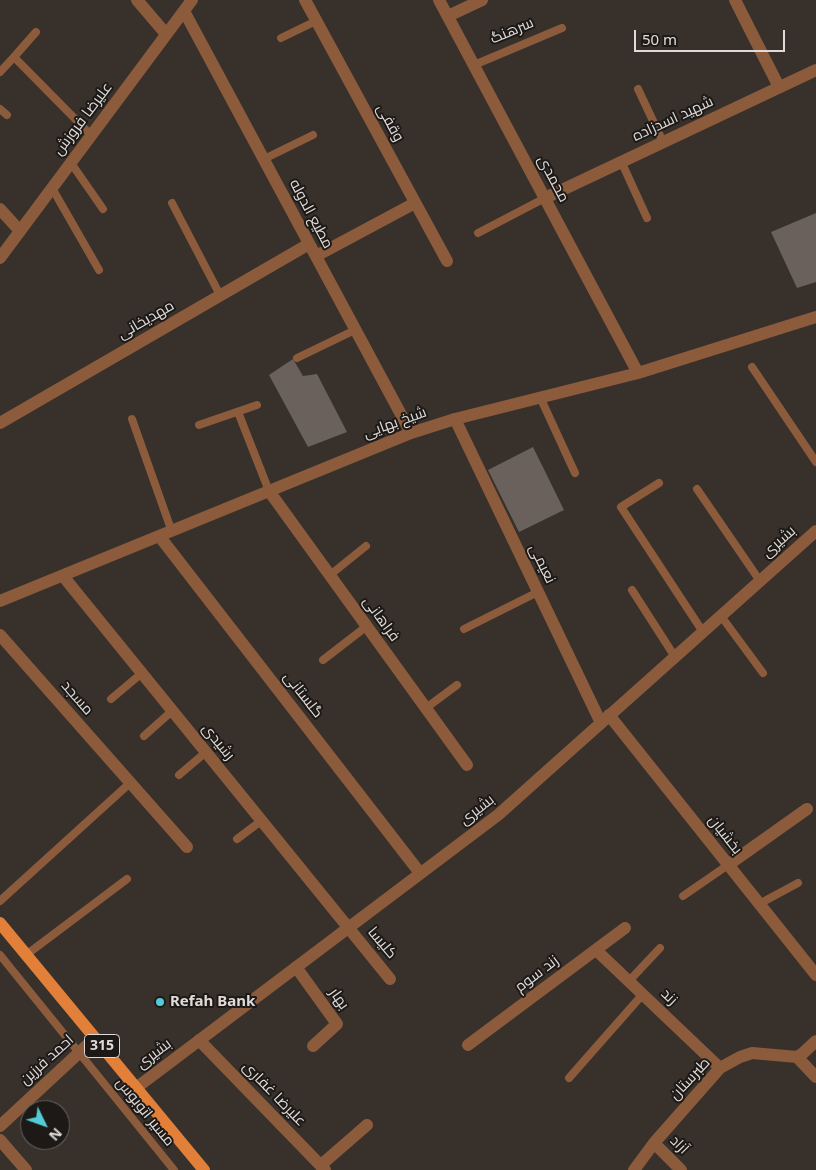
<!DOCTYPE html>
<html>
<head>
<meta charset="utf-8">
<style>
	body { margin:0 }
	#map { position:relative; width:816px; height:1170px; overflow:hidden; background:#38302b; font-family:"Noto Sans",sans-serif }
	canvas { display:block }
	.north { position:absolute; left:20px; top:1100px; width:50px; height:50px; box-sizing:border-box; background:#1c1917; border:1px solid #6a6764; border-radius:50%; rotate:132deg; font-size:14px; font-weight:700; line-height:20px; text-align:center; color:#e0dbd8 }
	.north::after { content:''; display:block; margin:auto; width:18px; height:22px; background:#52ccd6; clip-path:polygon(50% 0,100% 100%,50% 72%,0 100%) }
	.scale { position:absolute; left:634px; top:30px; width:151px; height:22px; box-sizing:border-box; border:2px solid #e0dbd8; border-top:0; padding-left:6px; font-size:15px; line-height:18px; white-space:nowrap; color:#e0dbd8; -webkit-text-stroke:4px #1c1917; paint-order:stroke }
</style>
</head>
<body>
<div id="map">
<canvas width="816" height="1170"></canvas>
<div class="north">N</div>
<div class="scale">50 m</div>
</div>
<script>
const g = document.querySelector('canvas').getContext('2d');
g.lineJoin = 'round';
function fillPath(path, color) {
  g.fillStyle = color;
  g.fill(path, 'evenodd');
}
function strokePath(path, color, width, dash) {
  g.strokeStyle = color;
  g.lineWidth = width;
  g.lineCap = dash ? 'butt' : 'round';
  g.setLineDash(dash || []);
  g.stroke(path);
}
function write(font, color, halo, rows, align = 'center') {
  g.font = font + ' "Noto Sans",Cairo,sans-serif';
  g.lineWidth = 4;
  g.setLineDash([]);
  g.textBaseline = 'middle';
  g.strokeStyle = halo;
  g.fillStyle = color;
  for (const [text, x, y, turn = 0] of rows) {
    g.save();
    g.translate(x, y);
    g.rotate((+turn || 0) * Math.PI / 180);
    g.textAlign = isNaN(turn) ? turn : align;
    if (halo) g.strokeText(text, 0, 0);
    g.fillText(text, 0, 0);
    g.restore();
  }
}
const building = new Path2D(`
	M816 213V282L797 288 771 232Z
	M293 359 303 376 317 374 347 432 308 447 269 375Z
	M533 447 564 510 519 532 488 470Z`);
const service = new Path2D(`
	M281 38 316 21
	M14 57 36 32
	M474 65 562 28
	M0 72 14 57 91 135
	M638 89 663 142
	M0 109 7 115
	M264 159 313 135
	M621 161 647 218
	M71 163 103 209
	M52 188 99 270
	M172 203 220 295
	M478 233 545 198
	M297 358 355 330
	M752 367 816 462
	M540 397 575 473
	M238 412 269 491
	M132 419 172 532
	M199 425 257 405
	M659 483 621 507 703 632
	M697 489 760 581
	M330 575 366 546
	M632 590 675 657
	M721 616 763 673
	M464 629 538 592
	M323 660 367 626
	M111 699 142 673
	M426 708 457 685
	M144 736 172 711
	M179 775 206 752
	M237 839 261 821
	M683 896 728 865
	M0 901 130 783
	M759 904 798 883
	M0 955 174 1170
	M26 955 127 879
	M629 981 660 948
	M569 1078 643 994`);
const minor = new Path2D(`
	M137 0 166 34
	M305 0 447 261
	M735 0 779 87
	M184 11 411 433
	M448 16 482 0
	M545 198 816 70
	M0 209 20 231
	M316 256 415 203
	M455 419 601 723
	M0 423 309 244
	M269 491 467 765
	M160 537 420 873
	M63 576 390 979
	M0 635 187 847
	M609 715 816 975
	M728 865 807 809
	M596 950 720 1068
	M296 967 337 1024 313 1046
	M468 1045 625 928
	M797 1057 816 1077
	M0 1126 95 1038
	M0 1140 26 1170
	M654 1143 681 1170
	M321 1165 367 1125
	M634 1170 654 1143 720 1068 740 1057 752 1053 797 1057 802 1054 816 1041`);
const tertiary = new Path2D(`
	M439 0 638 373
	M0 258 192 0
	M0 601 411 433 455 419 638 373 816 317
	M199 1040 325 1170
	M136 1088 498 815 816 531`);
const primary = new Path2D(`
	M0 923 204 1170`);
const markers = [
	[160,1002,5,"#52ccd6"]
];
const shields = [
	[102,1046,35]
];
const shieldNames = [
	["315",102,1046]
];
const streetNames = [
	["سرهنگ",512,31,-23],
	["علیرضا فروزش",83,119,-53],
	["شهید اسدزاده",673,119,-25],
	["وقفی",390,123,61],
	["محمدی",553,179,62],
	["مطیع الدوله",311,214,62],
	["مهدیخانی",146,320,-30],
	["شیخ بهایی",395,423,-20],
	["بشیری",779,542,-42],
	["نعیمی",542,564,64],
	["فراهانی",381,619,54],
	["گلستانی",303,695,52],
	["مسجد",77,698,49],
	["رشیدی",218,742,51],
	["بشیری",477,810,-38],
	["بخشیان",725,835,52],
	["کلیسا",382,943,50],
	["زند سوم",537,974,-37],
	["زند",669,997,44],
	["بهار",339,999,55],
	["بشیری",154,1054,-37],
	["احمد فرزین",47,1060,-42],
	["طبرستان",690,1079,-47],
	["علیرضا غفاری",274,1094,46],
	["مسیر اتوبوس",145,1112,51],
	["آزاد",679,1145,45]
];
const poiNames = [
	["Refah Bank",170,1002]
];
fillPath(building, '#6a615c');
strokePath(service, '#8b5b3c', 8);
strokePath(minor, '#8b5b3c', 12);
strokePath(tertiary, '#8b5b3c', 12);
strokePath(primary, '#e2803a', 12);
for (const [x, y, r, color] of markers) {
  const dot = new Path2D();
  dot.arc(x, y, r, 0, 2 * Math.PI);
  g.fillStyle = color;
  g.fill(dot);
  strokePath(dot, '#1c1917', 2);
}
for (const [x, y, w] of shields) {
  const box = new Path2D();
  box.roundRect(x - w / 2, y - 11.5, w, 23, 4);
  g.fillStyle = '#1c1917';
  g.fill(box);
  strokePath(box, '#e0dbd8', 1);
}
write('bold 14px', '#e0dbd8', null, shieldNames);
write('15px', '#e0dbd8', '#1c1917', streetNames);
write('bold 15px', '#e0dbd8', '#1c1917', poiNames, 'left');
</script>
</body>
</html>
